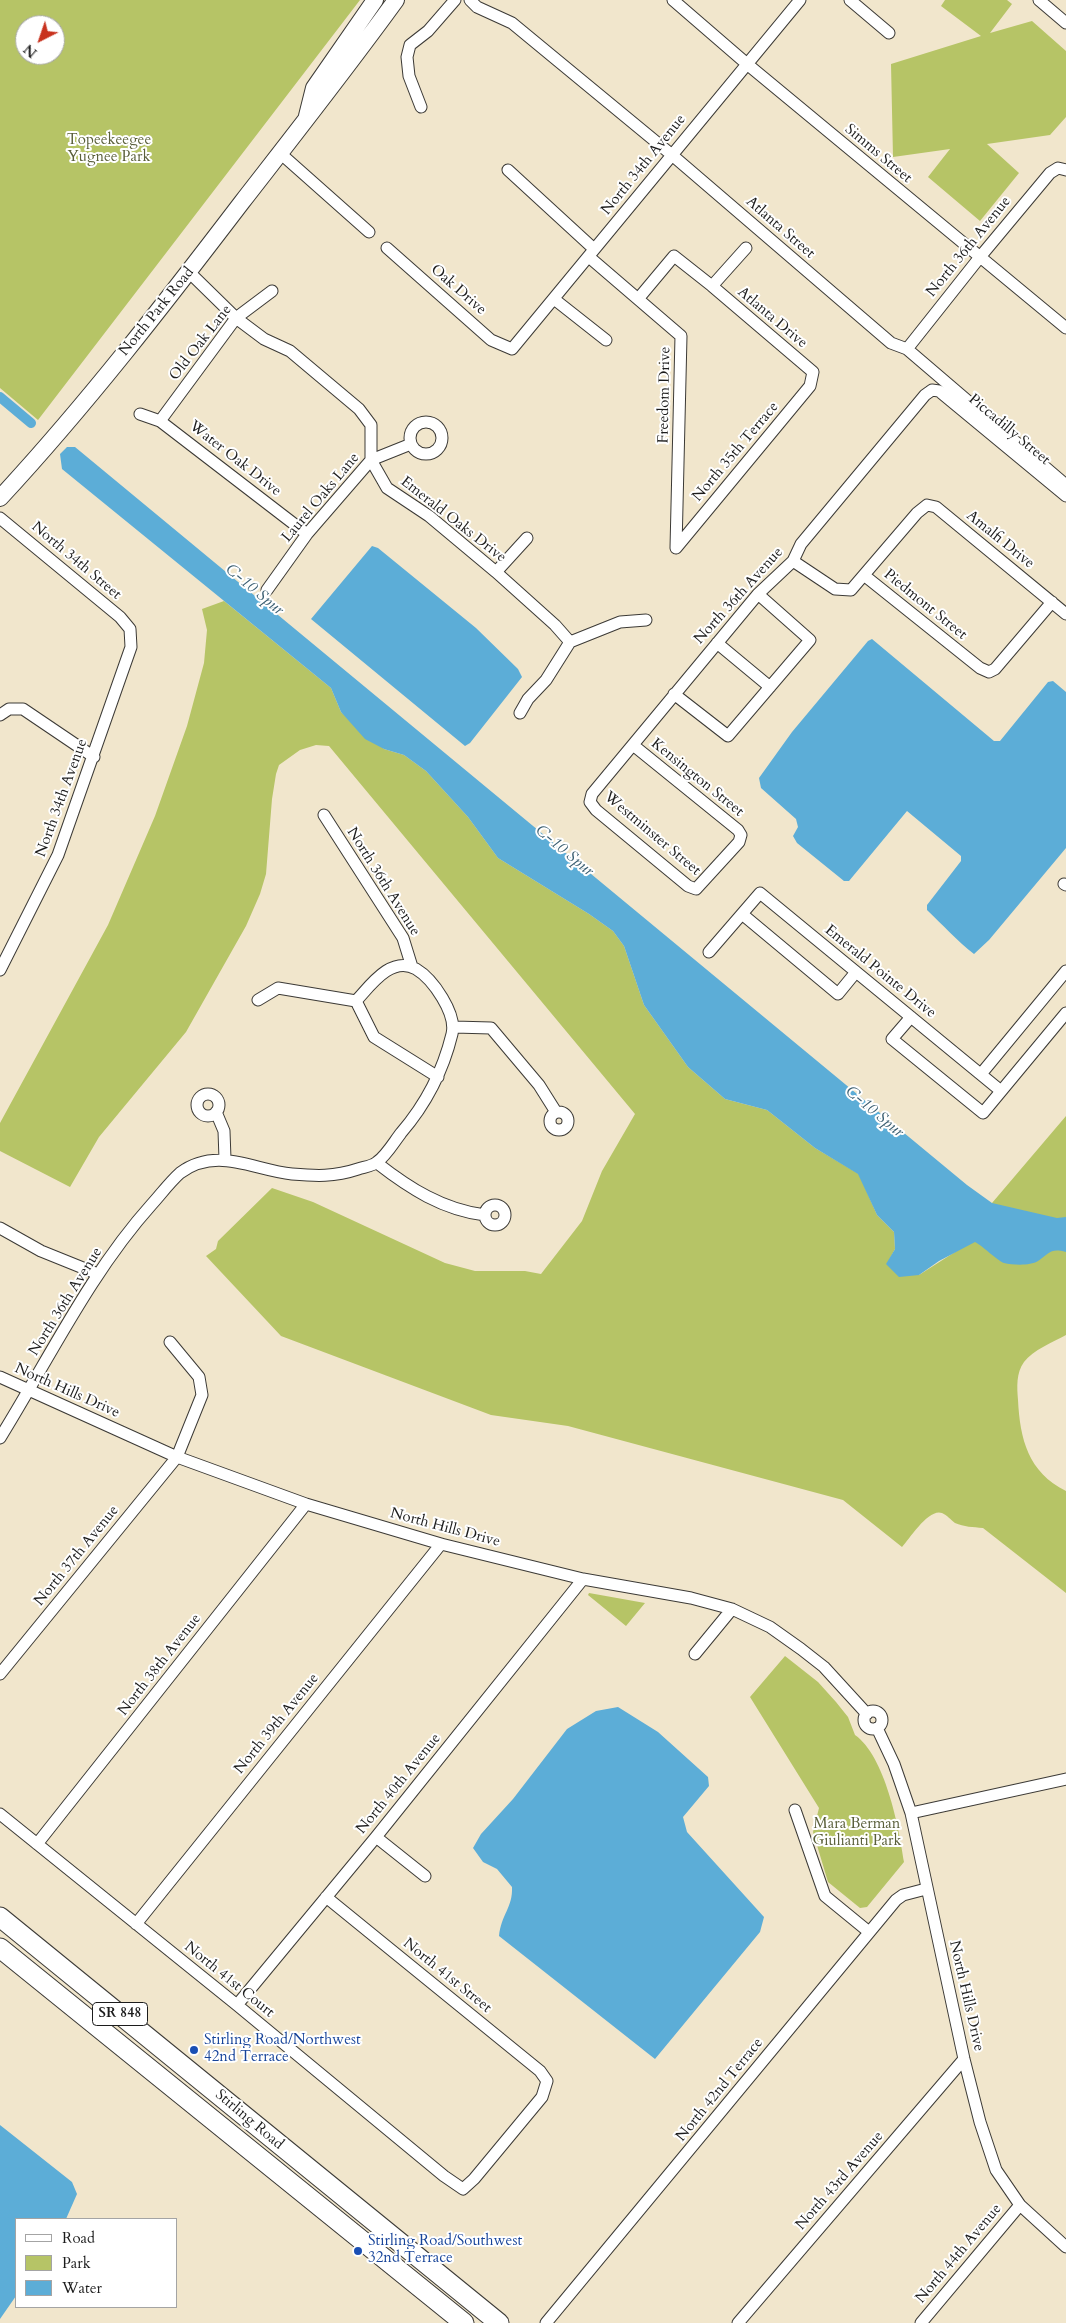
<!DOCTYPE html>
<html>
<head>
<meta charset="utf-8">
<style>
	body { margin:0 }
	#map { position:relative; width:1066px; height:2323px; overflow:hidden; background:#f1e6cc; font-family:Cardo,serif }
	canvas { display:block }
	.legend { position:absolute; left:15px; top:2218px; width:162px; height:90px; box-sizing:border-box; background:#fff; border:1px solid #a4a4a4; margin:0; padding:6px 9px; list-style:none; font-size:15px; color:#1c1c1c }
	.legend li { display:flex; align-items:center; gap:10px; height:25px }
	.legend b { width:25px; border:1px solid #a4a4a4 }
	.north { position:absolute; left:15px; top:15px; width:50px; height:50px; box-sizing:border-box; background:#fff; border:1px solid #a4a4a4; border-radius:50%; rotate:221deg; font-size:14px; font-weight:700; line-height:20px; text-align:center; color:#1c1c1c }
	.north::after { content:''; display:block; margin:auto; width:18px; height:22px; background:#c8321e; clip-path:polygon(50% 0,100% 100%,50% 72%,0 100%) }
</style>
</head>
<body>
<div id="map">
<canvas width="1066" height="2323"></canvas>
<ul class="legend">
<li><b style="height:6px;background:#fff"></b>Road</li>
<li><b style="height:14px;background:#b6c466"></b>Park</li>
<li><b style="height:14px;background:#5cadd7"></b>Water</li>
</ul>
<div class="north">N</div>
</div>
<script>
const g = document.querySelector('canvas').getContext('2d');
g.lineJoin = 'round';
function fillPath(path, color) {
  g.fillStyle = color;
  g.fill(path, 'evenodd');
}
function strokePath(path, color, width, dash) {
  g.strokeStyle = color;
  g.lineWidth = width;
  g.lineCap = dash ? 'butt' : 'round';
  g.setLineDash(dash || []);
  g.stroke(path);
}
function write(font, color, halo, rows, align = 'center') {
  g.font = font + ' Cardo,serif';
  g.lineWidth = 4;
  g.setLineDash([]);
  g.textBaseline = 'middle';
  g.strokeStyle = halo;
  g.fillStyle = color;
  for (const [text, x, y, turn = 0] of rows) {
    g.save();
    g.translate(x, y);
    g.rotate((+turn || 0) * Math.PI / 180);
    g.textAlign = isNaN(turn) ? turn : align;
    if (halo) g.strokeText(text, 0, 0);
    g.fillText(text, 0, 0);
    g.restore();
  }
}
const green = new Path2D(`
	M0 0H360L38 420 0 388ZM25 25H55V55H25Z
	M945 0H1007L1012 4 990 33 1032 21 1066 51V117L1050 135 987 144 1019 173 980 221 928 177 950 149 893 157 891 64 981 36 941 6Z
	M224 601 331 688 341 712 384 749 404 755 426 771 468 817 498 858 589 914 613 931 624 946 644 1005 688 1067 725 1099 767 1110 815 1148 859 1174 877 1215 894 1232 895 1249 887 1264 919 1275 955 1252 992 1203 1066 1116V1335C1053 1342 1033 1350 1024 1362 1016 1373 1017 1387 1018 1400 1020 1439 1028 1472 1066 1491V1593L983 1528C973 1527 964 1527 955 1523 951 1520 947 1515 942 1513 929 1508 910 1538 902 1547L843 1500 568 1426 491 1415 281 1336 206 1256 216 1249 218 1241 272 1188 313 1202 445 1263 475 1271H525L541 1274 582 1221 602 1171 635 1114 329 746 316 745 300 750 279 765 276 774 272 799 266 874 260 894 246 926 186 1032 99 1137 70 1187 0 1151V1123L108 925 155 816 187 726 204 663 207 630 202 609Z
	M589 1593 645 1603 626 1626 588 1595Z
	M785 1656 818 1682 836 1702 848 1717 855 1735C885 1756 899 1827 904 1862L867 1907 860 1908 828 1882 813 1832 819 1808 750 1697Z`);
const water = new Path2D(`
	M67 447H75L967 1185 992 1203 1057 1218 1066 1217V1252C1050 1248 1050 1253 1038 1261 1030 1266 1013 1265 1004 1263 998 1261 984 1247 975 1242L939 1261 919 1275 899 1277 886 1264 895 1249 894 1232 877 1215 858 1174 815 1148 767 1110 725 1099 688 1067 644 1005 624 946 613 931 589 914 498 858 468 817 426 771 404 755 384 749 365 739 341 712 331 688 62 469 60 454Z
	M372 546 378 548 476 628 518 669 522 677 470 743 465 746 311 619Z
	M872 639 994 741H1000L1048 682 1053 681 1066 692V848L989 940 974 954C957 941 943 925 927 910V905L961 861V856L907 811 849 881H844L797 843 793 836 798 827 796 819 761 788 759 778 792 732 868 641Z
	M618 1707 658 1732 708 1777 709 1786 683 1817 687 1832 764 1917 760 1932 655 2059 499 1936C501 1915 513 1907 512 1887L497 1869 483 1862 473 1848 481 1834 513 1799 567 1729 596 1711Z
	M0 2125 72 2182 77 2194 66 2219H16V2296L0 2319Z`);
const canal = new Path2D(`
	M0 397 31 423`);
const street = new Path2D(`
	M470 0 477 7 512 23 672 155 891 343 907 349 1066 485
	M673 0 747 64 1066 328
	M850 0 889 33
	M1039 0 1066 23
	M421 107 409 76 407 57 410 45 428 31 455 0
	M280 153 369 232
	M508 170 594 249
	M387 248 491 340 512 349 800 0
	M589 257 681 336 676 548
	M189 272 236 318 264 339 290 351 359 409 371 425V460L387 488 429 516 496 572 555 625 570 642
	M554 299 606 340
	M638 299 674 256 712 286 746 248
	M907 349 980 257 1050 173 1058 168 1066 170
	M140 414 160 421 307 534
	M160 421 236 318 272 291
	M410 438a16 16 0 1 1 32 0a16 16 0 1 1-32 0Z
	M0 518 120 617 130 629 131 647 58 855 0 970
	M676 548 810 386 813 372 712 286
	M793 561 835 589 851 590 917 513 927 505 936 507 1066 614
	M496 572 527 538
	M865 576 980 668 989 672 995 669 1052 602
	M267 590 307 534 371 460 411 444
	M717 643 770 687
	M674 694 728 736 810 640 758 594
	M520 713 528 699 546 680 570 642 620 622 646 620
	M0 715 9 709H23L94 757
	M633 745 738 830 741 835 739 842 696 889 688 886 596 810 590 802 592 794 758 594 793 561 801 544 925 395 932 390 939 391 1066 496
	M324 815 403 938 412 967
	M1064 884 1066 885
	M742 914 838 994 856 972
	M709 952 760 893 1001 1091
	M258 1000 278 988 356 1001
	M356 1001 374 1037 438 1077
	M911 1017 892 1039 983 1113 1066 1013
	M454 1027 491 1028 539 1085 556 1112
	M981 1074 1066 971
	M197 1105a11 11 0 1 1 22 0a11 11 0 1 1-22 0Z
	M550 1121a9 9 0 1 1 18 0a9 9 0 1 1-18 0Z
	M216 1112 224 1131 225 1159
	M377 1163C409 1188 443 1210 485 1215
	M485 1215a10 10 0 1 1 20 0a10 10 0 1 1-20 0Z
	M0 1228 41 1251 98 1274
	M0 1377 177 1457 306 1504 441 1544 583 1579 691 1598 732 1609 770 1627 801 1649 824 1667 867 1714
	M0 1438C49 1359 90 1273 152 1204 161 1194 170 1182 180 1173 217 1146 253 1170 292 1174 316 1176 334 1177 358 1169 364 1167 373 1166 377 1162 386 1156 394 1142 401 1133 426 1104 443 1071 452 1034 457 1014 433 979 416 969 391 955 370 986 356 1001
	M695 1654 732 1609
	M0 1674 177 1457 202 1395 199 1377 170 1342
	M864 1720a9 9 0 1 1 18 0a9 9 0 1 1-18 0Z
	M877 1728 894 1764 911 1813 964 2059 980 2122 996 2170 1020 2205 1066 2247
	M795 1810 825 1896 869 1932
	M911 1813 1066 1779
	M0 1814 237 2005 444 2176 463 2189 474 2179 542 2097 547 2081 540 2071 326 1897
	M376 1837 425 1876
	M37 1844 306 1504
	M136 1924 441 1544
	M237 2005 376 1837 583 1579
	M546 2323 896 1900 903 1895 926 1889
	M738 2323 964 2059
	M921 2323 1020 2205`);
const secondary = new Path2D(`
	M307 116 314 88 375 0
	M0 498C87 404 165 303 242 202 294 135 346 69 396 0`);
const primary = new Path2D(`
	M0 1917 499 2323
	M0 1948 464 2323`);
const markers = [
	[194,2050,5,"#1a4fb4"],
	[358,2251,5,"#1a4fb4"]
];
const shields = [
	[120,2014,55]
];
const shieldNames = [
	["SR 848",120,2014]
];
const parkNames = [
	["Topeekeegee",109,141],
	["Yugnee Park",109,158],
	["Mara Berman",857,1825],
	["Giulianti Park",857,1842]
];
const streetNames = [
	["Simms Street",878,154,40],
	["North 34th Avenue",644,165,-51],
	["Atlanta Street",780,228,41],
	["North 36th Avenue",969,247,-51],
	["Oak Drive",458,290,41],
	["North Park Road",157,312,-51],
	["Atlanta Drive",772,318,40],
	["Old Oak Lane",201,343,-52],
	["Freedom Drive",665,395,-89],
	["Piccadilly Street",1009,430,40],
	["North 35th Terrace",736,452,-50],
	["Water Oak Drive",235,459,38],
	["Laurel Oaks Lane",321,498,-50],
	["Emerald Oaks Drive",453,520,38],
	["Amalfi Drive",1000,540,39],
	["North 34th Street",76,561,40],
	["North 36th Avenue",739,596,-48],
	["Piedmont Street",925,605,39],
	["Kensington Street",697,778,39],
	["North 34th Avenue",62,798,-70],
	["Westminster Street",652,834,40],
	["North 36th Avenue",383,882,58],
	["Emerald Pointe Drive",880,972,39],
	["North 36th Avenue",66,1302,-58],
	["North Hills Drive",67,1391,24],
	["North Hills Drive",445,1528,15],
	["North 37th Avenue",77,1556,-51],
	["North 38th Avenue",160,1665,-52],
	["North 39th Avenue",277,1724,-51],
	["North 40th Avenue",399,1784,-51],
	["North 41st Street",447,1976,39],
	["North 41st Court",229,1980,39],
	["North Hills Drive",966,1996,77],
	["North 42nd Terrace",720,2090,-51],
	["Stirling Road",249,2120,40],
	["North 43rd Avenue",840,2181,-49],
	["North 44th Avenue",959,2254,-50]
];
const transitNames = [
	["Stirling Road/Northwest",204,2041],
	["42nd Terrace",204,2058],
	["Stirling Road/Southwest",368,2242],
	["32nd Terrace",368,2259]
];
const waterNames = [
	["C-10 Spur",254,590,40],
	["C-10 Spur",564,851,40],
	["C-10 Spur",874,1112,40]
];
fillPath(green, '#b6c466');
fillPath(water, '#5cadd7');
strokePath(canal, '#5cadd7', 10);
strokePath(street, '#3c3a36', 13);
strokePath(secondary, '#3c3a36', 18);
strokePath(primary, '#3c3a36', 21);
strokePath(street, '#fff', 11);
strokePath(secondary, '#fff', 16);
strokePath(primary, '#fff', 19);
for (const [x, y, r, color] of markers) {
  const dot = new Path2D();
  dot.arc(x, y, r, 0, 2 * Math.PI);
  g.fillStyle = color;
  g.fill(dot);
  strokePath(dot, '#fff', 2);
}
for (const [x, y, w] of shields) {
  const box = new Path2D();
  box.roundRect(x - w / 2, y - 11.5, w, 23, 4);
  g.fillStyle = '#fff';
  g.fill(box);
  strokePath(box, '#1c1c1c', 1);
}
write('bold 14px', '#1c1c1c', null, shieldNames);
write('15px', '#5a5f3a', '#fff', parkNames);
write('15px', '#1c1c1c', '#fff', streetNames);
write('15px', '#164399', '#fff', transitNames, 'left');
write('italic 16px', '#395d70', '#fff', waterNames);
</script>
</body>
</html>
